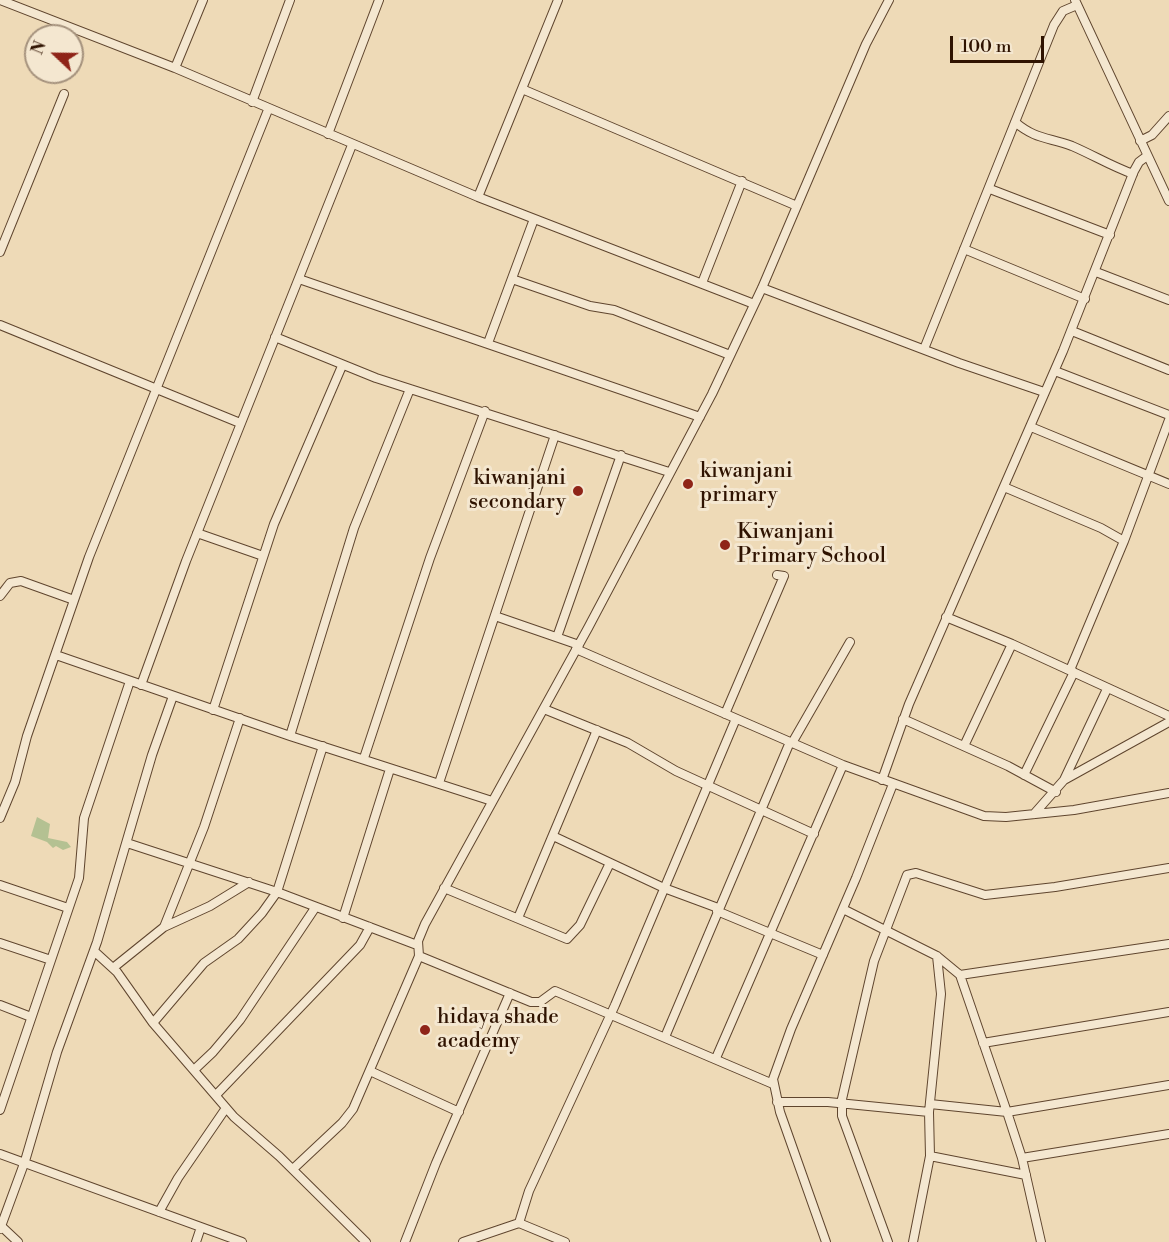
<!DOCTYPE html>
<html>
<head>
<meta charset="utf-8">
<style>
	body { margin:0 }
	#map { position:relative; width:1169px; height:1242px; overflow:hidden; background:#eedab7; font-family:"Libre Bodoni",serif }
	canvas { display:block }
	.north { position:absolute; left:24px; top:24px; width:60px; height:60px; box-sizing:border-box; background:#f4e7d0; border:2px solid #a5927d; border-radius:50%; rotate:292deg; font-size:16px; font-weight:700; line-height:24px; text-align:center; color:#2f1301 }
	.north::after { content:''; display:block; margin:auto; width:21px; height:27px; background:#8f2418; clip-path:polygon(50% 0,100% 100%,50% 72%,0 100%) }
	.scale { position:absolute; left:950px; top:36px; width:94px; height:27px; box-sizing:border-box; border:3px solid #2f1301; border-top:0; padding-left:8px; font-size:18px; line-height:21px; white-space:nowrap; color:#2f1301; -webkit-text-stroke:4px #f4e7d0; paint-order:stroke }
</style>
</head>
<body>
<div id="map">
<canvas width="1169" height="1242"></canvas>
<div class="north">N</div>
<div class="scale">100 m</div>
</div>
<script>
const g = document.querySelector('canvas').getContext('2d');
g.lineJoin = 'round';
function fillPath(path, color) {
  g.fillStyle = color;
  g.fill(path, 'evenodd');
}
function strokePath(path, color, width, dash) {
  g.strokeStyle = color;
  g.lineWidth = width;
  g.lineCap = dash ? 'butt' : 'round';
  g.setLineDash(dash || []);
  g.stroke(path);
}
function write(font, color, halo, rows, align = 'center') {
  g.font = font + ' "Libre Bodoni",serif';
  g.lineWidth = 6;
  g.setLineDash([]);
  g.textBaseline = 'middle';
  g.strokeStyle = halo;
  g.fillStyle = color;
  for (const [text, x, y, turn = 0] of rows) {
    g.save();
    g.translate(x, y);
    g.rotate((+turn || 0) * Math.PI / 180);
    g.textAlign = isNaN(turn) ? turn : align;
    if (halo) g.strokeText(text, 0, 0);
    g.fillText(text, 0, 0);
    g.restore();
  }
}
const green = new Path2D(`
	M37 817 50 824 48 838 67 842 71 847 63 850 56 846 53 848 47 842 31 836Z`);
const minor = new Path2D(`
	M0 0 175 68 478 197 754 304
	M1075 0 1169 201
	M175 68 203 0
	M522 89 797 206
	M252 102 290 0
	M1015 122C1036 140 1049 137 1072 146 1093 155 1111 166 1133 174
	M328 134 379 0
	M1140 141 1152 135 1169 116
	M990 189 1110 235
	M478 197 558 0
	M964 249 1085 299
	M0 252 64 94
	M1096 272 1169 300
	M299 279 700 417
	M512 279 590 306 614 310 730 355
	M702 283 742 181
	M762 288 959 363 1044 392
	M0 325 240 423
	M1072 331 1169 370
	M275 337 376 378 669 472
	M488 343 534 219
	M924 349 1054 25 1063 11 1077 5
	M1055 371 1169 415
	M1031 427 1169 484
	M1004 487 1101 528 1124 541
	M197 533 263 556
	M0 596 10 583 21 581 74 600
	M495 616 579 645
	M946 617 1012 644 1169 716
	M557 637 621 455
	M576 649 843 765 984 816 1006 817 1074 810 1169 793
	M56 655 290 736 492 801
	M1070 670 1124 541 1169 420
	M141 685 186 561 352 145
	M544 709 628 743 676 771 814 834
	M213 710 274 524 342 366
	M725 714 784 576 777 575
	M903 719 1008 766 1056 792
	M290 736 354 528 410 389
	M792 743 850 642
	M964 746 1012 644
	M364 758 430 558 485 411
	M1024 775 1074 672
	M882 780 909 704 1063 351 1134 171 1139 162 1147 156
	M1064 780 1169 722
	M439 783 555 435
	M1034 814 1064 780 1107 689
	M0 818 15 782 27 736 89 557 268 110
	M553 836 664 888 718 908
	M127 843 277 892 417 945
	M0 885 68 908
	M444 888 567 939 580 925 610 863
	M843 909 937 956 960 975 1007 1112 930 1104
	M717 911 823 955
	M343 918 390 769
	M518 918 597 730
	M164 927 210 906 249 882
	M0 943 51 960
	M94 951 117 972 153 1023 234 1117 279 1156 366 1242
	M419 956 531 1002H540L555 991 773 1084
	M113 968 164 927 204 827 240 718
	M960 975 1169 944
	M0 1005 31 1017
	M153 1023 204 963 238 939 262 913 277 892 323 746
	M665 1037 790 742
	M983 1043 1169 1012
	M716 1058 843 765
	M195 1069 213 1052 240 1020 315 908
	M370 1071 459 1112
	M216 1095 360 945 370 927
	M777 1102H828L929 1112
	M0 1110 79 878 84 818 130 681
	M0 1154 242 1242
	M930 1156 1026 1175
	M1022 1158 1169 1134
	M293 1169 342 1123 353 1109 419 956 418 941 425 924 588 628 712 394 762 288 866 44 889 0
	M159 1212 178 1178 226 1108
	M519 1223 529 1191 615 1005 735 721
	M1 1226 18 1242
	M0 1229 25 1161 57 1052 97 942 152 755 173 696
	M196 1242 201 1227
	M405 1242 436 1163 510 993
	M463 1242 519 1223 565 1242
	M826 1242 780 1112 773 1079 791 1029 856 878 893 784
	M888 1242 842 1116V1099L874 961 907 875 916 873 985 895 1055 887 1169 868
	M913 1242 930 1156 929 1112 941 994 937 956
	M1041 1242 1022 1158 1007 1112 1169 1085`);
const markers = [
	[688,484,6,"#8f2418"],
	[578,491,6,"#8f2418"],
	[725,545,6,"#8f2418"],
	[425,1030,6,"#8f2418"]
];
const poiNames = [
	["kiwanjani",700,472],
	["primary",700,496],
	["kiwanjani",566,479,"right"],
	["secondary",566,503,"right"],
	["Kiwanjani",737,533],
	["Primary School",737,557],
	["hidaya shade",437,1018],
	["academy",437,1042]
];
fillPath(green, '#b4c192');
strokePath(minor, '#5f452e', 10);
strokePath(minor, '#f4e7d0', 8);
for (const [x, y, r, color] of markers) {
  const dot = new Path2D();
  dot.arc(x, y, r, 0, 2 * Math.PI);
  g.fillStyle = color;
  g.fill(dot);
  strokePath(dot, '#f4e7d0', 2);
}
write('21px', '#2f1301', '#f4e7d0', poiNames, 'left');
</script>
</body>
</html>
